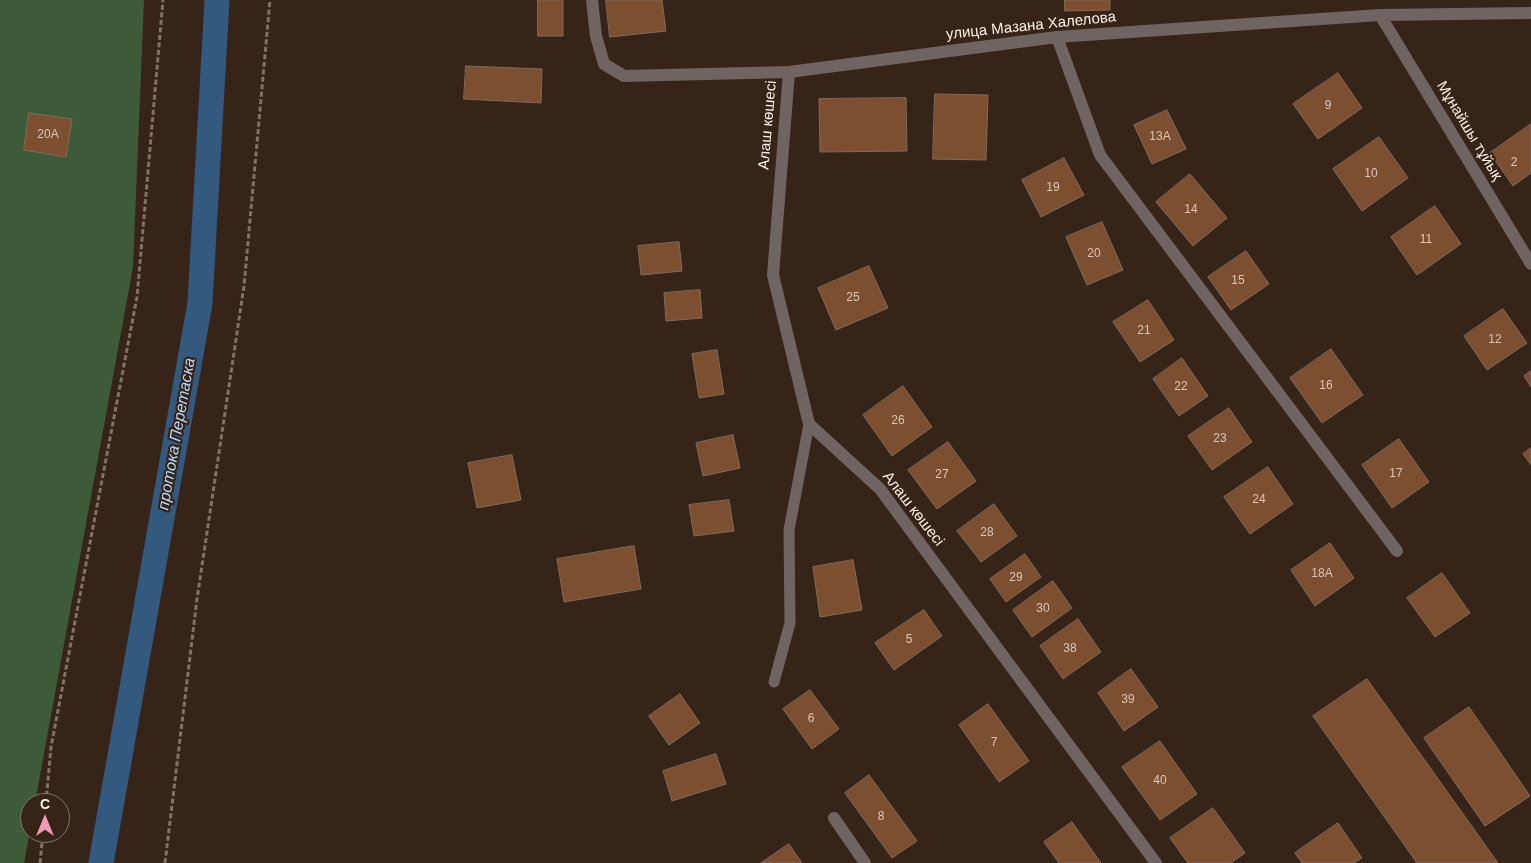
<!DOCTYPE html>
<html>
<head>
<meta charset="utf-8">
<style>
	body { margin:0 }
	#map { position:relative; width:1531px; height:863px; overflow:hidden; background:#362418; font-family:Helvetica,sans-serif }
	canvas { display:block }
	.north { position:absolute; left:20px; top:793px; width:50px; height:50px; box-sizing:border-box; background:#362418; border:1px solid #85756b; border-radius:50%; rotate:0deg; font-size:14px; font-weight:700; line-height:20px; text-align:center; color:#fcefe7 }
	.north::after { content:''; display:block; margin:auto; width:18px; height:22px; background:#f09ab5; clip-path:polygon(50% 0,100% 100%,50% 72%,0 100%) }
</style>
</head>
<body>
<div id="map">
<canvas width="1531" height="863"></canvas>
<div class="north">С</div>
</div>
<script>
const g = document.querySelector('canvas').getContext('2d');
g.lineJoin = 'round';
function fillPath(path, color) {
  g.fillStyle = color;
  g.fill(path, 'evenodd');
}
function strokePath(path, color, width, dash) {
  g.strokeStyle = color;
  g.lineWidth = width;
  g.lineCap = dash ? 'butt' : 'round';
  g.setLineDash(dash || []);
  g.stroke(path);
}
function write(font, color, halo, rows, align = 'center') {
  g.font = font + ' Helvetica,sans-serif';
  g.lineWidth = 4.5;
  g.setLineDash([]);
  g.textBaseline = 'middle';
  g.strokeStyle = halo;
  g.fillStyle = color;
  for (const [text, x, y, turn = 0] of rows) {
    g.save();
    g.translate(x, y);
    g.rotate((+turn || 0) * Math.PI / 180);
    g.textAlign = isNaN(turn) ? turn : align;
    if (halo) g.strokeText(text, 0, 0);
    g.fillText(text, 0, 0);
    g.restore();
  }
}
const green = new Path2D(`
	M0 0H144L133 267 35 803H30V831L24 863H0Z`);
const canal = new Path2D(`
	M101 863 200 303 217 0`);
const building = new Path2D(`
	M538 0H563V36H538Z
	M606 0H662L666 31 610 37Z
	M1065 0H1110V10L1065 11Z
	M466 66 542 69 541 103 464 99Z
	M1338 73 1362 108 1318 139 1293 104Z
	M935 94 988 95 986 160 933 159Z
	M906 98 907 151 820 152 819 99Z
	M1167 110 1186 149 1152 164 1134 125Z
	M29 113 72 119 66 157 24 150Z
	M1531 124V173L1513 186 1490 153Z
	M1379 137 1408 178 1362 211 1333 169Z
	M1064 158 1084 195 1041 217 1022 180Z
	M1190 174 1227 218 1193 246 1156 202Z
	M1435 206 1461 244 1417 275 1391 237Z
	M1102 222 1123 270 1087 285 1066 237Z
	M679 242 682 271 641 275 638 246Z
	M1246 251 1269 284 1231 310 1208 277Z
	M869 266 888 308 836 330 818 288Z
	M700 290 702 318 666 321 664 293Z
	M1148 300 1174 340 1140 362 1113 322Z
	M1503 309 1527 343 1487 370 1464 336Z
	M1331 349 1363 395 1322 423 1290 378Z
	M717 350 724 394 699 398 692 354Z
	M1182 358 1208 396 1179 416 1153 379Z
	M1531 371V387L1524 376Z
	M903 386 932 427 892 456 863 415Z
	M1229 408 1252 442 1212 470 1188 436Z
	M733 435 740 468 703 476 696 443Z
	M1399 439 1429 482 1392 508 1362 465Z
	M948 442 976 481 937 509 908 470Z
	M1531 448V465L1523 454Z
	M512 455 521 500 477 508 468 463Z
	M1268 467 1293 504 1250 534 1224 497Z
	M729 500 734 531 694 536 689 505Z
	M994 504 1017 536 981 562 957 531Z
	M1330 543 1354 578 1315 606 1291 570Z
	M634 546 641 589 564 602 557 559Z
	M1025 554 1041 577 1006 602 990 579Z
	M853 560 862 610 820 617 813 567Z
	M1442 573 1470 613 1435 637 1407 598Z
	M1053 581 1072 608 1032 637 1013 610Z
	M924 610 942 636 894 670 875 643Z
	M1078 619 1101 652 1063 679 1040 646Z
	M1131 669 1158 707 1124 731 1098 693Z
	M1367 679 1498 863H1417L1313 716Z
	M810 690 839 729 812 749 783 709Z
	M680 694 700 723 669 745 649 716Z
	M988 704 1029 761 999 782 959 725Z
	M1469 707 1530 796 1485 826 1424 738Z
	M1160 741 1197 794 1160 820 1122 767Z
	M716 754 726 784 672 801 663 771Z
	M869 775 917 841 892 858 845 793Z
	M1213 808 1245 853 1231 863H1188L1170 838Z
	M1072 822 1101 863H1059L1044 842Z
	M1338 823 1362 858 1354 863H1302L1295 853Z
	M789 844 802 863H761Z`);
const path = new Path2D(`
	M46 803 51 747 137 297 163 0
	M40 863 43 833
	M165 863 197 599 244 286 270 0`);
const lane = new Path2D(`
	M774 682 790 623 789 530 809 424`);
const street = new Path2D(`
	M592 0 596 36 604 64 624 76 789 72 1057 37 1380 15 1531 13
	M1380 15 1531 264
	M1057 37 1100 155 1397 551
	M789 72 773 275 809 424 880 489 1156 863
	M834 818 865 863`);
const numberNames = [
	["9",1328,106],
	["20А",48,135],
	["13А",1160,137],
	["2",1514,163],
	["10",1371,174],
	["19",1053,188],
	["14",1191,210],
	["11",1426,240],
	["20",1094,254],
	["15",1238,281],
	["25",853,298],
	["21",1144,331],
	["12",1495,340],
	["16",1326,386],
	["22",1181,387],
	["26",898,421],
	["23",1220,439],
	["17",1396,474],
	["27",942,475],
	["24",1259,500],
	["28",987,533],
	["18А",1322,574],
	["29",1016,578],
	["30",1043,609],
	["5",909,640],
	["38",1070,649],
	["39",1128,700],
	["6",811,719],
	["7",994,743],
	["40",1160,781],
	["8",881,817]
];
const streetNames = [
	["улица Мазана Халелова",1031,26,-6],
	["Алаш көшесі",768,125,-85],
	["Мұнайшы тұйық",1469,131,59],
	["Алаш көшесі",913,509,52]
];
const waterNames = [
	["протока Перетаска",177,434,-80]
];
fillPath(green, '#3d5a39');
strokePath(canal, '#34597e', 25);
fillPath(building, '#7c4f31');
strokePath(building, '#816b5d', 1);
strokePath(path, '#817166', 3, [5, 2.5]);
strokePath(lane, '#706462', 11);
strokePath(street, '#706462', 12);
write('12px', '#dcc7ba', null, numberNames);
write('15px', '#fcefe7', '#362418', streetNames);
write('italic 16px', '#b7dafe', '#362418', waterNames);
</script>
</body>
</html>
